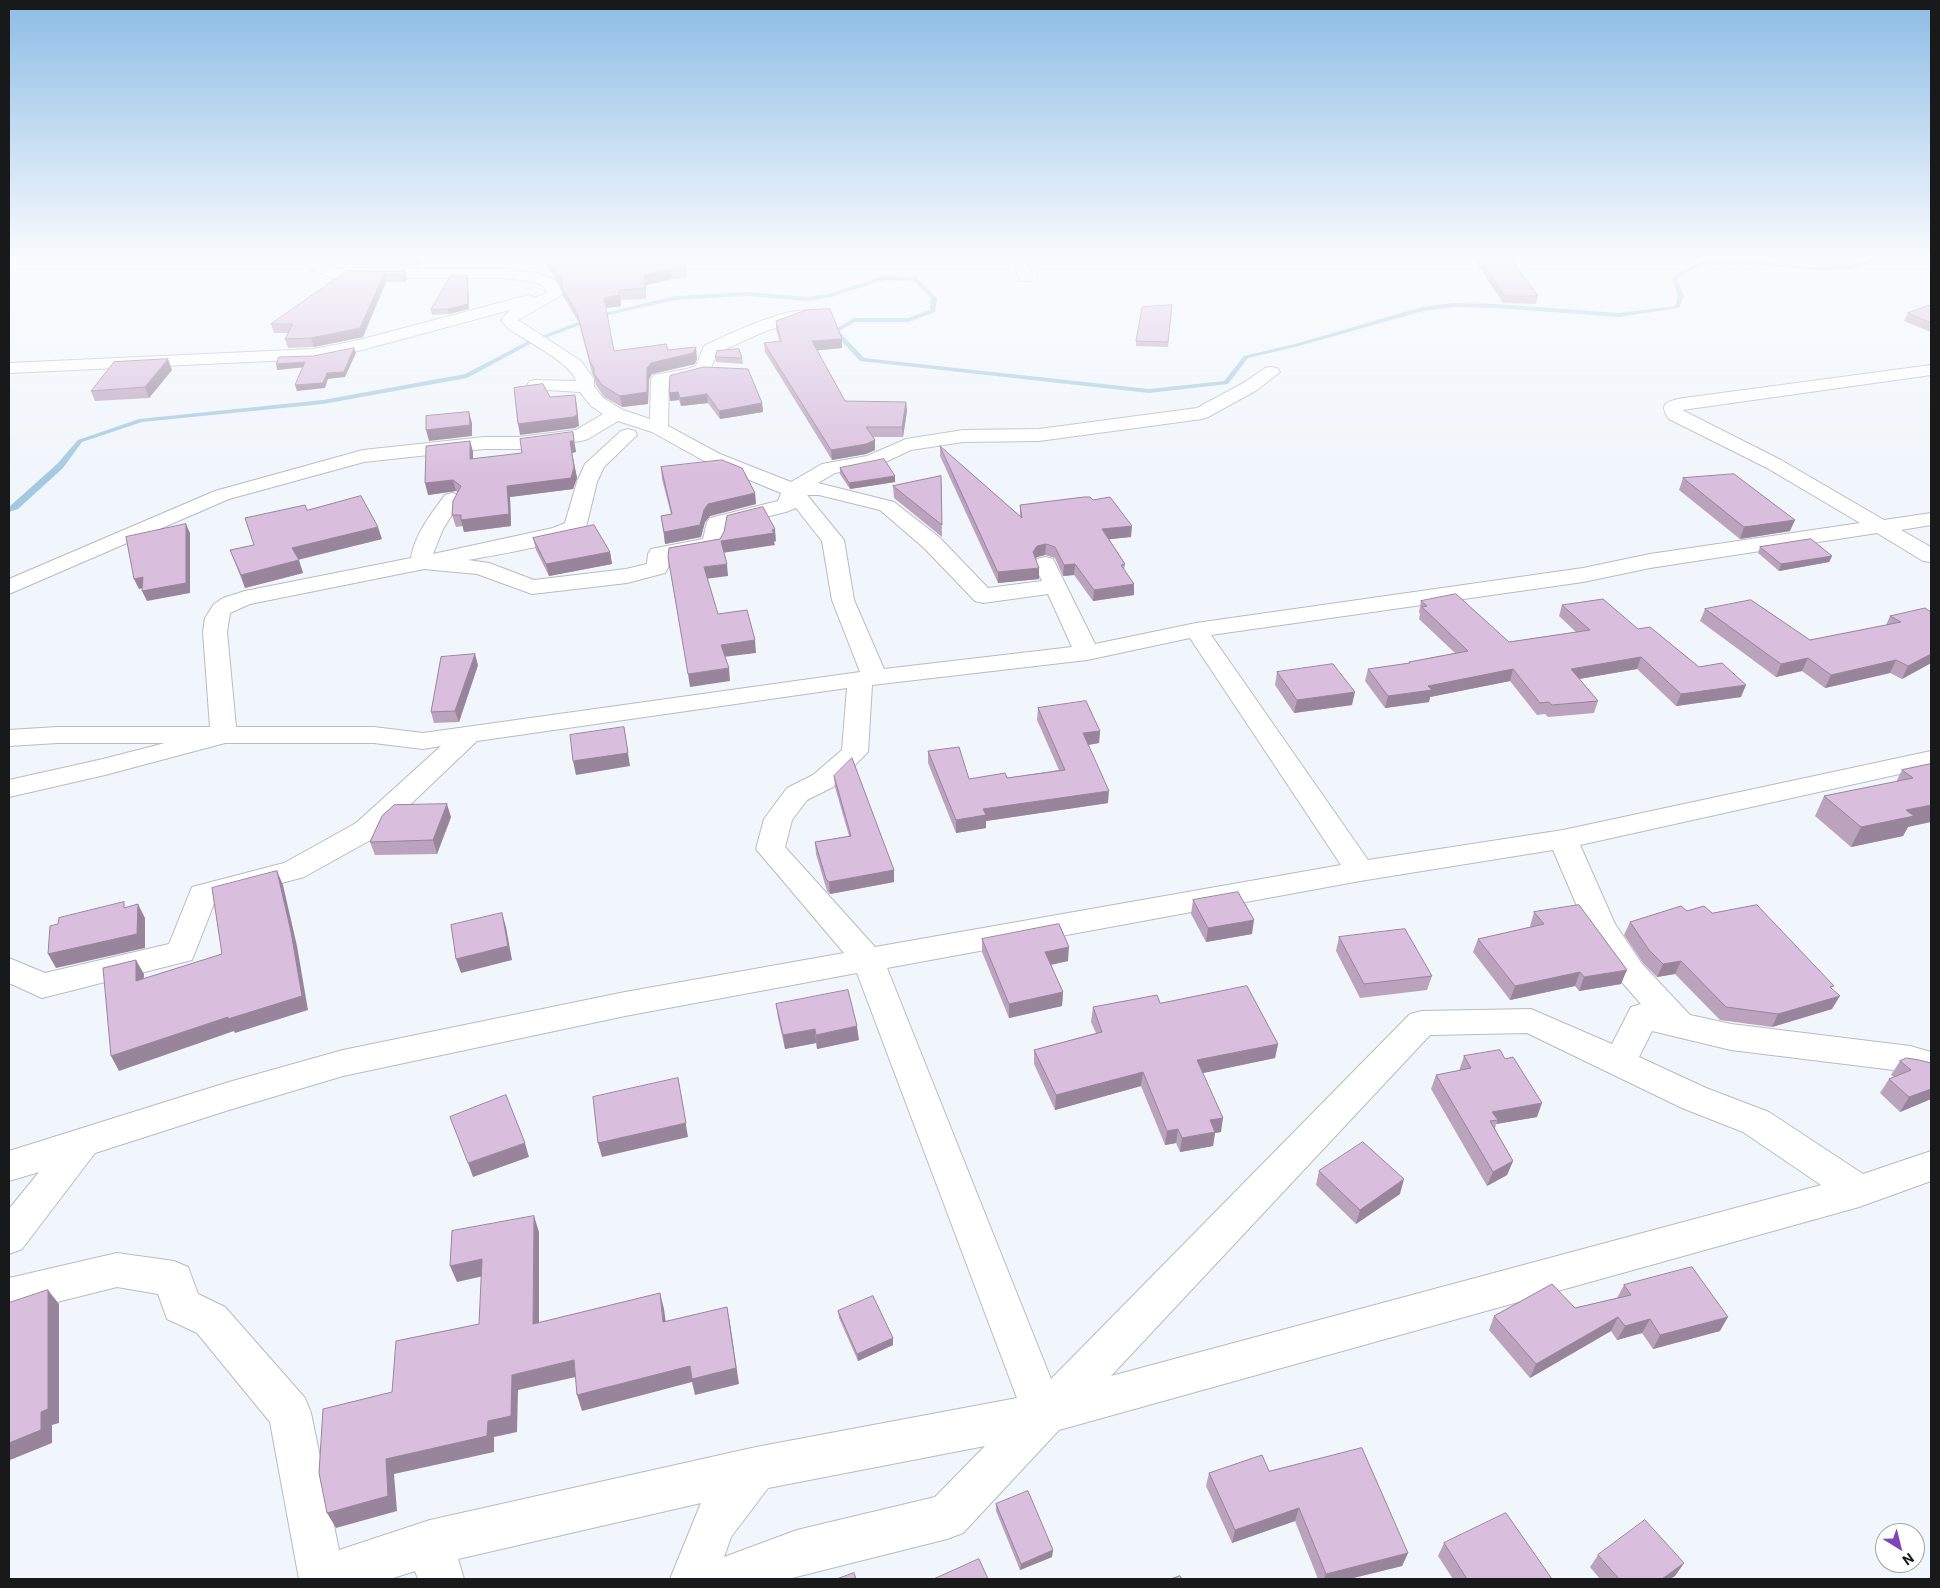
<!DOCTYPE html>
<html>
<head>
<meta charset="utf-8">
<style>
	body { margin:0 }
	#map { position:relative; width:1940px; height:1588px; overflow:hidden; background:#f1f6fc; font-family:Roboto,sans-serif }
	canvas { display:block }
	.frame { position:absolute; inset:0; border:10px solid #17191b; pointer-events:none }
	.north { position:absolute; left:1875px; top:1523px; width:50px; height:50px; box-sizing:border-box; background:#fff; border:1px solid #a2a3a4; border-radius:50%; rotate:144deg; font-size:14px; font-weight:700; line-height:20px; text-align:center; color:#17191b }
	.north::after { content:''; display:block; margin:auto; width:18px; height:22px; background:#8143b8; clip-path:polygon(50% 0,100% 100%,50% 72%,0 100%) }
</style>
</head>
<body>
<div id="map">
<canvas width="1940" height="1588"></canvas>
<div class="frame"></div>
<div class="north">N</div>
</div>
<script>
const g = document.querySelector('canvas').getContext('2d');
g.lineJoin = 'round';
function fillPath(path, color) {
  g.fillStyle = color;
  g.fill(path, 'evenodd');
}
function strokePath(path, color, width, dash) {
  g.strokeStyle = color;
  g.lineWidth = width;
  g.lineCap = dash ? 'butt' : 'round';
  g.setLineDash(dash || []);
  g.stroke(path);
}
const stream = new Path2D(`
	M1873 256H1879C1859 279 1795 268 1767 266 1749 264 1723 263 1705 265 1696 266 1685 274 1677 278L1684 296 1679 308 1619 317 1496 308 1453 307 1423 311 1299 346 1248 358 1228 384 1149 393 860 361 832 331 854 318H908L930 310 931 298 914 281 884 280 831 297 808 301 746 296 675 300 604 316 532 343 467 378 323 404 142 422 82 442 63 468 18 509 9 512V507L57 464 78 440 139 419 323 400 465 374 528 341 600 314 675 296 746 292 808 297 828 294 884 276 916 277 937 298 935 312 909 322H855L839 331 864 358 1149 389 1224 381 1244 356 1295 344 1422 307 1453 303 1496 304 1619 313 1675 306 1678 296 1671 277 1702 261 1766 262 1812 267 1848 265 1868 261Z`);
const minor = new Path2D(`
	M314 256H333L331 259 322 263 335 268H502L538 273 555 280 563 293 560 296 518 320 581 361 594 379V386L603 398 623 410 650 419 651 379 654 375 687 369 696 366 704 346C724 336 788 306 808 311L810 314 808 317 761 333 717 353 709 373 697 378 669 383 668 426 720 454 791 482 822 464 867 456 906 439 963 430 1039 429 1197 408 1245 382 1265 368 1271 367 1277 368 1280 372 1257 390 1208 417 1202 419 1039 441 963 442 911 450 879 465 835 473 818 483 894 502 940 538 988 588 1042 581 1034 564 1037 559 1045 557 1053 559 1095 644 1196 623 1583 568 1650 554 1860 523 1767 468 1669 419C1657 402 1669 401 1684 398L1931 365V375L1682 410 1781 460 1884 520 1931 513V525L1901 530 1931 547V562L1923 561 1877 533 1650 568 1583 582 1211 635 1368 860 1563 830 1931 751V767L1580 845 1615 924 1642 964 1690 1015 1731 1024 1910 1046 1931 1052V1078L1910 1072 1731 1050 1652 1031 1639 1057 1706 1088 1769 1112 1863 1174 1931 1151V1181L1859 1207 1059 1430 963 1533 947 1539 788 1579H670L701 1503 458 1559 464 1579H418L415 1571 390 1579H299L270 1422 197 1333 167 1319 158 1294 117 1287 9 1314V1278L117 1253 174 1261 188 1267 198 1294 225 1307 305 1398 311 1413 339 1550 430 1520 756 1447 1017 1398 857 973 625 1016 343 1076 229 1110 95 1153 22 1249 9 1254V1209L39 1172 9 1181V1151L229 1082 343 1050 625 992 844 953 756 849 764 819 787 788 813 775 842 750 847 688 477 741 376 837 304 877 215 901 192 960 42 998 9 983V958L45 973 169 944 192 887 284 863 356 823 441 746 423 749 374 743H225L105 775 9 797V780L103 759 165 743H57L9 746V730L57 727H210L203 632 205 618 214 604 223 598 245 591 411 558C415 534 431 514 445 495L452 493 459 495 462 499 443 529 433 554 553 528 565 523 577 482 585 464 621 431 628 429 635 431 637 435 604 467 597 482 586 527C575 543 490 556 468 560L489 563 534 580 626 569 647 564 648 554 651 549 703 539 707 522 710 518 778 501 781 493 706 462 652 432 618 421 588 439 581 441 519 449H484L364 462 229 499 9 594V579L215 491 363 450 484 437H519L576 430 603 414 591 406 580 392 530 389 527 385 530 381 536 380 576 381C571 363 527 341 510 330L501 320 510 310 362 350 314 359 9 373V363L314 349 355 341 529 295 535 298 547 292 544 286 535 282 502 278H334L311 270 307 261ZM807 495H819L880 510 924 548 975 601 983 603 1048 594 1072 647 884 669 854 600 844 540ZM796 508 822 541 832 600 860 672 423 733 374 727H236L227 632 230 613 250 604 424 569 477 574 532 594 627 583 665 573 668 568 669 559 721 549 724 544 727 526 786 512ZM1190 638 1341 865 875 947 785 847 792 820 807 800 833 787 868 752 872 685 1087 660ZM1553 850 1586 927 1620 980 1641 1004 1631 1007 1612 1044 1531 1009 1422 1011 1410 1014 1051 1379 887 968 1360 881ZM1527 1033 1682 1108 1743 1132 1821 1185 1111 1376 1430 1035ZM985 1446 935 1497 797 1530 724 1557 731 1537 768 1488Z
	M1012 256H1026L1033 278 1030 281H1020Z`);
const wall = new Path2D(`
	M540 256H685L687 278 672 279 646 285V299L621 300V306L606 308 614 351 668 350 697 358 695 364 652 374 649 379 648 404 622 407 604 397 596 385 594 377 592 373 579 323 563 296 561 287Z
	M1428 256H1509L1538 296 1536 304 1503 303 1472 256 1431 258Z
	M366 257H426L418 266H369Z
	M347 271H405L407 280 405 282H386L363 337 314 347 288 348 285 339 288 333H274L271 324Z
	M468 280 469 309 449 314 432 315 431 310Z
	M1172 305 1168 347 1136 346V341Z
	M1931 305V332L1904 321 1908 313Z
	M776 321 842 339V348L817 350 845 401 906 402 907 411 903 437H873L875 440V450L866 454 832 460 765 352 764 343 780 342 776 330Z
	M715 357 742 358 743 364 716 362Z
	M172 370 149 398 95 401 91 391Z
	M670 376 762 403 763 412 720 419 708 403 681 406 679 400 670 401Z
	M573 432 576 452 572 453 577 478 573 489 510 497 511 526 464 532 463 526 456 527 452 515 457 492 456 491 428 495 470 441 473 452V459L522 453Z
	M940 446 1020 516V505L1093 500 1131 537 1109 539 1125 564 1124 570 1134 584V595L1093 601 1074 575 1063 576 1055 558 1045 555 1037 557 1035 559 1039 579 998 583 940 456Z
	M661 467 755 493 756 504 710 516 705 522 701 537 665 544 661 516 671 514 662 479Z
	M840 468 895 482 850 489 840 474Z
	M941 476 942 537 894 498 893 486Z
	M1683 478 1790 531 1740 539 1679 490Z
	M307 510 382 539 298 560 303 573 245 588 230 550 254 545Z
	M533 538 610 552 612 564 549 576 536 550Z
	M1760 547 1832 556 1829 562 1779 571 1758 553Z
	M1421 601 1509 642 1576 632 1559 616 1562 605 1638 629 1699 667 1741 697 1676 706 1637 669 1579 679 1598 701 1594 713 1548 717 1545 714 1537 715 1510 681 1430 697 1429 702 1385 708 1365 681 1368 669 1408 664 1409 662 1455 653 1419 619 1420 614 1419 612Z
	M1705 609 1810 640 1886 625 1890 616 1931 612V663L1902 679 1890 673 1825 688 1802 671 1776 677 1700 621Z
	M478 665 459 722 434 723 431 712Z
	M1277 672 1352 705 1294 713 1275 685Z
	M1038 708 1100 731 1099 743 1088 745 1108 803 986 821V828L956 833 928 763V751L969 779 1007 778 1059 770 1037 720Z
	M1931 764 1908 827 1903 836 1851 847 1815 816 1824 796 1896 782 1902 770Z
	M834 776 894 870V882L830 894 827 891 816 854 815 842 849 836 835 787Z
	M451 817 437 854 375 855 370 842Z
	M1193 900 1252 934 1206 942 1191 914Z
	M1687 911 1712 913 1832 989V1009L1772 1027 1720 1020 1675 974 1657 977 1643 963 1624 935 1630 922Z
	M1534 912 1621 984 1579 991 1575 986 1510 1000 1473 952 1478 939 1531 927 1530 926Z
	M1339 937 1432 976 1427 990 1360 998 1336 951Z
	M982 939 1068 961 1051 965 1063 992 1062 1006 1009 1018 982 952Z
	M1160 1003 1278 1044 1275 1058 1202 1073 1221 1132 1215 1133 1213 1146 1180 1152 1176 1143 1165 1145 1141 1086 1055 1110 1034 1064V1050L1096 1033 1091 1022 1093 1007Z
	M776 1004 859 1040 817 1049 816 1043 785 1049 778 1018Z
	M1464 1056 1505 1059 1537 1117 1496 1124 1495 1129 1513 1161 1507 1175 1487 1186 1431 1089 1436 1075 1459 1071Z
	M1900 1061 1931 1063V1099L1900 1112 1880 1093 1889 1079 1894 1077 1891 1075Z
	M1319 1171 1400 1194 1356 1224 1316 1185Z
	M1624 1285 1720 1331 1653 1349 1642 1333 1617 1340 1611 1331 1530 1378 1489 1330 1494 1316 1575 1308 1617 1298Z
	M838 1311 893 1338V1345L858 1361 839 1318Z
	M1269 1471 1408 1553 1402 1566 1349 1579H1318L1295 1521 1232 1543 1206 1486 1209 1473Z
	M996 1504 1052 1557 1020 1570 996 1511Z
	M1444 1543 1552 1579H1453L1438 1556Z
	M1598 1555 1684 1563 1675 1576 1670 1579H1600L1590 1567Z`);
const shadedWall = new Path2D(`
	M417 256H425L426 257 418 266 416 257Z
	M671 269 672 279 646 285V299L645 288 644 275Z
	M405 271 407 280 405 282 403 274Z
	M384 274 386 282 363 337 314 347 311 338Z
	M467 275 468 280 469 309 449 314 448 309Z
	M619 290 621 300V306L606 308 604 298Z
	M842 339V348L813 351 812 341Z
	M696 347 697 358 695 364 652 374 649 379 648 404 622 407 620 396 647 368 651 363Z
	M354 348 356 353 345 377 328 379 325 388 297 391 295 385Z
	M168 359 172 370 149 398 145 387Z
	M305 362 307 367 277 370 276 364Z
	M678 392 679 400 670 401 669 393Z
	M707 394 708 403 681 406 680 398Z
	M575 395 577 406 579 426 575 428 520 435 518 424Z
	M906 402 907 411 903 437 902 427Z
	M762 403 763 412 720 419 719 411Z
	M469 412 472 423V436L429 441 426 430Z
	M875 440V450L866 454 832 460 831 450Z
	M470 441 473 452V471L470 459Z
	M570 441H574L576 452 572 453 577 478 573 489 510 497 511 526 464 532 461 520 507 486Z
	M895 476V482L850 489 849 483Z
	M453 480 456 491 428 495 425 483Z
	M755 493 756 504 710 516 705 522 701 537 665 544 664 532 704 510 708 504Z
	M1795 520 1790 531 1740 539 1744 527Z
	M186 524 190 533V593L147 601 142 591Z
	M1132 526 1131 537 1102 540V529Z
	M378 527 382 539 296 560 292 548Z
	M775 529 776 541 774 542 775 545 722 553 721 541Z
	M1046 544 1045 555 1037 557 1032 563 1033 552 1037 546Z
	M610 552 612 564 549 576 546 564Z
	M1832 556 1829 562 1779 571 1781 564Z
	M299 560 303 573 245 588 241 575Z
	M727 564 728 576 705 579 704 567Z
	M1075 564 1074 575 1063 576 1064 565Z
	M1039 568V579L998 583V572Z
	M143 577 147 587 139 589 134 579Z
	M1134 584V595L1093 601 1094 590Z
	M755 640 756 653 723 657 721 645Z
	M475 654 478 665 459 722 455 711Z
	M1931 654V663L1902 679 1908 666Z
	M1641 657 1637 669 1567 681 1571 669Z
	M1808 658 1802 671 1776 677 1781 664Z
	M1896 660 1890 673 1825 688 1831 675Z
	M729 668 730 681 690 687 688 674Z
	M1513 669 1510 681 1430 697 1429 702 1385 708 1388 696 1428 686Z
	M1746 685 1741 697 1676 706 1681 694Z
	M1355 692 1352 705 1294 713 1297 700Z
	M624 727 630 766 576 775 573 761Z
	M1100 731 1099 743 1082 746 1083 733Z
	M1109 791 1108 803 986 821V828L956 833V820L983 809Z
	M447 804 451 817 437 854 433 840Z
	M1931 805V822L1908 827 1903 836 1851 847 1861 827 1906 810Z
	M894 870V882L830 894 829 882Z
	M277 871 283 885 297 946 308 1010 235 1033 234 1031 119 1071 111 1056 228 1017Z
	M138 904 145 918V948L56 968 48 954Z
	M502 913 506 927 512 960 461 973 456 959Z
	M1254 920 1252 934 1206 942 1208 928Z
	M1069 947 1068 961 1044 966 1045 952Z
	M136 960 144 974 143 995 136 981Z
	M1681 961 1675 974 1657 977 1663 964Z
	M1627 970 1621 984 1579 991 1584 977Z
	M1580 972 1575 986 1510 1000 1515 986Z
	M1063 992 1062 1006 1009 1018V1004Z
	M1840 996 1832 1009 1772 1027 1778 1014Z
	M857 1026 859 1040 817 1049 816 1035Z
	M815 1029 816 1043 785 1049 783 1035Z
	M1278 1044 1275 1058 1194 1075 1197 1060Z
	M1143 1072 1141 1086 1055 1110 1056 1095Z
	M678 1078 688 1137 602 1157 598 1143Z
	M1931 1089V1099L1900 1112 1909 1097Z
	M1542 1103 1537 1117 1496 1124 1498 1120 1492 1112Z
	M1223 1118 1221 1132 1215 1133 1213 1146 1180 1152 1182 1138 1210 1120Z
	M1178 1129 1176 1143 1165 1145 1167 1131Z
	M525 1143 529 1157 473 1177 468 1163Z
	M1513 1161 1507 1175 1487 1186 1493 1172Z
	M1404 1179 1400 1194 1356 1224 1360 1210Z
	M534 1216 539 1232V1340L533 1324Z
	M482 1259 488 1275 457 1282 450 1266Z
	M48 1290 59 1304V1423L52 1425V1443L10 1460 9 1458V1443L41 1412Z
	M660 1293 664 1309 668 1338 663 1322Z
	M727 1307 730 1323 739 1384 695 1395 692 1382 582 1411 577 1395Z
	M1618 1317 1611 1331 1530 1378 1536 1364Z
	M1728 1317 1720 1331 1653 1349 1660 1335Z
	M1650 1319 1642 1333 1617 1340 1625 1326Z
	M893 1338V1345L858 1361 857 1354Z
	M574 1360 580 1376 518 1390 517 1432 494 1437V1452L394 1474 397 1511 336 1528 327 1513 386 1459 488 1421 512 1375Z
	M1299 1508 1295 1521 1232 1543 1235 1530Z
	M1053 1550 1052 1557 1020 1570 1021 1564Z
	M1408 1553 1402 1566 1349 1579H1324L1326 1574Z
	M1684 1563 1675 1576 1670 1579H1662Z`);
const building = new Path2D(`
	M368 256H417L416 257H366Z
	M545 256H685L686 268 671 269 644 275 645 288 619 290V295L604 298 614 351 666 344 668 350 696 347 693 353 651 363 647 368V392L620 396 602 385 594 374V368L590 362 577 313 561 286 563 282Z
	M1478 256H1509L1538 296H1505Z
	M347 271H405L403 274H384L360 328 311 338 285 339 293 324H271Z
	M451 275H467L468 304 448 309 431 310Z
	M1172 305 1168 342 1136 341 1142 307Z
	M1931 305V323L1908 313Z
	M830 309 842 339 812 341 845 401 906 402 902 427H866L875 440 866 444 831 450 764 343 781 341 776 321 806 310Z
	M354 348 344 372 327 373 323 383 295 385 305 362 276 364 279 357 313 356Z
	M739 349 742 358 715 357 717 351Z
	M168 359 145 387 91 391 114 362Z
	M704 367 748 369 762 403 719 411 707 394 680 398 678 392 669 393 670 376Z
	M543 384 550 397 575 395 577 415 573 417 518 424 514 388Z
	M469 412 470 425 426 430V416Z
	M573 432 574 441H570L574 467 571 478 507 486 509 514 461 520V515H452L453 501 461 486 453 480 425 483 426 446 470 441V459L522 453 520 439Z
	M940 446 1022 518 1020 505 1084 497H1090L1093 500 1110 497 1132 526 1102 529 1125 564 1121 565 1134 584 1094 590 1075 564 1064 565 1055 547 1046 544 1037 546 1033 552 1039 568 998 572Z
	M884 459 895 476 849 483 840 468Z
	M722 460 742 468 755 493 708 504 704 510 700 525 664 532 661 516 672 514 661 467Z
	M1734 474 1795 520 1744 527 1683 478Z
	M941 476 942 525 893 486Z
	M361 496 378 527 292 548 299 560 241 575 230 550 254 545 245 518 305 505 307 510Z
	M763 507 775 529 772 530 774 533 721 541 727 564 704 567 718 614 747 610 755 640 721 645 729 668 688 674 668 557 669 548 720 539 724 532 727 516Z
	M186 524V583L142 591 143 577 134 579 126 537Z
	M594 525 610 552 546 564 533 538Z
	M1811 539 1832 556 1781 564 1760 547Z
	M1456 594 1509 642 1590 630 1562 605 1603 599 1638 629 1650 627 1699 667 1722 663 1746 685 1681 694 1641 657 1571 669 1598 701 1552 705 1549 702 1540 703 1513 669 1428 686 1432 690 1388 696 1368 669 1410 663 1409 662 1468 651 1422 607 1427 606 1421 601Z
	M1751 600 1810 640 1901 622 1890 616 1925 608 1931 612V654L1908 666 1896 660 1831 675 1808 658 1781 664 1705 609Z
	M475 654 455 711 431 712 441 657Z
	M1333 664 1355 692 1297 700 1277 672Z
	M1086 701 1100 731 1083 733 1109 791 983 809 986 815 956 820 928 751 959 747 969 779 1005 773 1007 778 1065 770 1038 708Z
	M624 727 628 753 573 761 570 735Z
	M852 758 894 870 829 882 826 879 815 842 851 836 834 776Z
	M1931 764V805L1906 810 1914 816 1861 827 1824 796 1913 778 1902 770Z
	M447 804 433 840 370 842 382 816 394 805Z
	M277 871 291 932 302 996 228 1019V1017L111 1056 103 968 136 960V981L222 954 212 888Z
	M1238 892 1254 920 1208 928 1193 900Z
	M124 902V908L138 904 137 934 48 954 50 926 58 924 59 918Z
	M1579 905 1627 970 1584 977 1580 972 1515 986 1478 939 1544 924 1534 912Z
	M1757 905 1834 986 1830 987 1840 996 1778 1014 1726 1007 1681 961 1663 964 1649 950 1630 922 1681 906 1687 911 1704 906 1712 913Z
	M502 913 508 946 456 959 451 925Z
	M1059 924 1069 947 1045 952 1063 992 1009 1004 982 939Z
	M1405 929 1432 976 1364 984 1339 937Z
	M1247 986 1278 1044 1197 1060 1223 1118 1210 1120 1215 1132 1182 1138 1178 1129 1167 1131 1143 1072 1056 1095 1034 1050 1102 1032 1093 1007 1157 995 1160 1003Z
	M848 990 857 1026 816 1035 815 1029 783 1035 776 1004Z
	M1500 1050 1505 1059 1513 1057 1542 1103 1492 1112 1498 1120 1490 1121 1513 1161 1493 1172 1436 1075 1471 1068 1464 1056Z
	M1907 1058 1919 1060 1931 1063V1089L1909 1097 1889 1079 1911 1070 1900 1061Z
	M678 1078 686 1123 598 1143 593 1097Z
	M506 1095 525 1143 468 1163 450 1117Z
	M1363 1142 1404 1179 1360 1210 1319 1171Z
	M534 1216 533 1324 660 1293 663 1322 727 1307 736 1368 692 1379 690 1366 577 1395 574 1360 512 1375 511 1416 488 1421 487 1436 386 1459 388 1496 327 1513 319 1473 323 1409 392 1392 396 1341 479 1324 482 1259 450 1266 452 1231Z
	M1692 1267 1728 1317 1660 1335 1650 1319 1625 1326 1618 1317 1536 1364 1494 1316 1552 1284 1575 1308 1631 1295 1624 1285Z
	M48 1290V1409L41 1412V1430L9 1443V1303Z
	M873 1296 893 1338 857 1354 838 1311Z
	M1362 1448 1408 1553 1326 1574 1299 1508 1235 1530 1209 1473 1262 1455 1269 1471Z
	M1028 1491 1053 1550 1021 1564 996 1504Z
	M1506 1513 1552 1579H1467L1444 1543Z
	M1645 1520 1684 1563 1662 1579H1619L1598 1555Z
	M979 1559 988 1579H934Z
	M854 1573 856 1579H837Z
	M1180 1576 1182 1579H1171Z`);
fillPath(stream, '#a3c9e0');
strokePath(minor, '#b7bcc2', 2);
fillPath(minor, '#fff');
fillPath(wall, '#bba3be');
fillPath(shadedWall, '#98859b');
fillPath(building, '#d9bedd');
strokePath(building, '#98859b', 1);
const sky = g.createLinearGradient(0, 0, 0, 478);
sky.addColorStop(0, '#8cbce5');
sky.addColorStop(0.54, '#f9fbfe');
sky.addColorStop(1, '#f9fbfe00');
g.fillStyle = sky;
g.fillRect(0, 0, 1940, 478);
</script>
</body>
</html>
